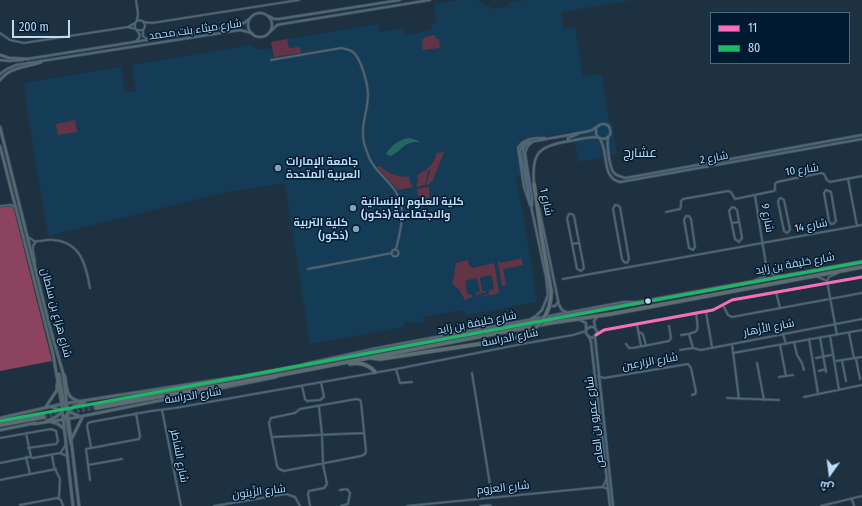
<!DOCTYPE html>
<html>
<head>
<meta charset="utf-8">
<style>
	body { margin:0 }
	#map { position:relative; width:862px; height:506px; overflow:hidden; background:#1d3140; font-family:"Fira Sans Condensed",Cairo,sans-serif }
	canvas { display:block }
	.legend { position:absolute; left:710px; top:12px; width:140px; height:52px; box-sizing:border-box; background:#001b2f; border:1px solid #4b697f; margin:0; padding:5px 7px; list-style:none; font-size:12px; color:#bcdef8 }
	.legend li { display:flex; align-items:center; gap:8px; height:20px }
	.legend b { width:20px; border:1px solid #4b697f }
	.north { position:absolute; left:810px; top:454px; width:40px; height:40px; -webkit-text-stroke:3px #001b2f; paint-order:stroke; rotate:194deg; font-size:11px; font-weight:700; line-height:16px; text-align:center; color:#bcdef8 }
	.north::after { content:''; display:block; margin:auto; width:14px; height:18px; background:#bcdef8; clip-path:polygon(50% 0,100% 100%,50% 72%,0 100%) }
	.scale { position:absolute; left:12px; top:20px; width:58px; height:18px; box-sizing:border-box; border:2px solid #bcdef8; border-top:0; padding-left:5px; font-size:12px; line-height:14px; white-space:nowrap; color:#bcdef8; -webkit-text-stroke:3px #001b2f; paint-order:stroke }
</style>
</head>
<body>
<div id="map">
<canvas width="862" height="506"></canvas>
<ul class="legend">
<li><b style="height:5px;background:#fb6dba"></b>11</li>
<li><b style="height:5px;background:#1ab867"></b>80</li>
</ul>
<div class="north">ش</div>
<div class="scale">200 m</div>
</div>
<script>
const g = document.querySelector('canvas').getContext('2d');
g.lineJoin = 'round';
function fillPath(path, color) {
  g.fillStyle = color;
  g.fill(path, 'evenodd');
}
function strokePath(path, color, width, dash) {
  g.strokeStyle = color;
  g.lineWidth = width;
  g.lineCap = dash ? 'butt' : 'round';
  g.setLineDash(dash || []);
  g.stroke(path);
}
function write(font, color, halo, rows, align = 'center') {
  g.font = font + ' "Fira Sans Condensed",Cairo,sans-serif';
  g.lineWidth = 3;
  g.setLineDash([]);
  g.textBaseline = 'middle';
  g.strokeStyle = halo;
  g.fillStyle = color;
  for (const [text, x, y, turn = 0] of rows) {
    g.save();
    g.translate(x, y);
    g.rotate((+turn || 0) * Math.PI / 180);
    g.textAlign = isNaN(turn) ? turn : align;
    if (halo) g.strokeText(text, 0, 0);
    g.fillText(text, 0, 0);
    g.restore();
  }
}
const built = new Path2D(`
	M460 0H477L486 6H490L491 9 509 6V3L525 0H633L561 12 563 29 575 27 583 77 602 74 609 122 612 124 613 129 617 154 579 162 573 132 524 139 519 143 516 148 521 176 516 177 527 238 537 302 466 315 463 310 440 314 423 317V323L405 322 404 327 310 344 285 183 226 192 48 236 26 102 24 83 121 67 125 93 136 91 132 65 250 45 258 50 272 48 271 42 378 24 380 32 404 28 405 35 412 34 432 30 431 24 437 23 434 4Z`);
const green = new Path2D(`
	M435 35 436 39H439L440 48 423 50C421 37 423 37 435 35Z
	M287 39 289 48 300 47 301 53 274 57 271 42Z
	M75 120 77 132 58 135 56 124Z
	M444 152 432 182H430V184L426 185 431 168 428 172 425 185 417 187 416 184 418 182 417 175C428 170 433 164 437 153Z
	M380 166C388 174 398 177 409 177L411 184H412L413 187 398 190 377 167Z
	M429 187V195L431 206 420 208 419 202 425 201 424 195 418 196 417 189Z
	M521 257 523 265 503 269 506 285 502 286 498 262 499 261 500 263 519 259Z
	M468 260 469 265 472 268 494 263 499 291 497 294 475 297 489 294V291L494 289 492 277 491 275 481 277 480 279 482 291H486L487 292 476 295 475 294 480 291 477 279 475 278 465 281 467 294 472 295V297L465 300 458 288H456L454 285 453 286 452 284 454 276 456 263Z`);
const forest = new Path2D(`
	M13 206 52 361 0 371V207Z`);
const water = new Path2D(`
	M410 138 416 140 420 142C402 141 402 152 390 156L386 154C392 145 399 139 410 138Z`);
const highwayTunnel = new Path2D(`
	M43 414 95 405
	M44 417 96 408`);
const street = new Path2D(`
	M136 0 138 14 137 20
	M144 22 152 23 299 0
	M128 27 135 23
	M143 30V36L147 39
	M0 33 10 40 24 43 128 27 136 29
	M136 41 139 38 140 35 135 28V23L138 20 143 21 145 25C145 30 142 31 137 30
	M271 60 341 48C347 49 352 50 355 54 362 62 368 85 368 95 368 111 360 126 364 143 366 149 368 157 372 163 383 180 400 188 402 210 403 223 399 237 396 249
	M848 179 857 226
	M826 190 831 192 836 221 833 224H831L829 221 824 193Z
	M755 196 767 271 764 277 755 280
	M781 198 784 200 790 229 789 231 787 233 784 231 778 202 779 199Z
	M615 205H617L620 207 629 259 627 263 624 262 622 259 613 209Z
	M0 206 10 205 16 207
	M732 207 735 208 737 210 742 238 739 242 735 239 729 211Z
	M666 212 680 209 681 206V201L683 199 728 191 731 192 735 199 774 191 775 190V184L777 182 821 173 824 174 827 180 830 182 862 176
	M569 214H572L574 216 584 268 581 271 577 269 567 218Z
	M686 216H689L691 219 695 247 693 250 689 248 684 220Z
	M732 223 739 222
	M28 237 34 241C41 242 47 239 53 240 81 242 86 265 90 288
	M572 244 579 243
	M391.5 253a3.5 3.5 0 1 1 7 0a3.5 3.5 0 1 1-7 0Z
	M35 265C36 257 29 247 36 242
	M308 269 392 253
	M768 271 772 274 782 276
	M818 277 827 281 837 335
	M563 279 862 225
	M827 281 829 277 838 273
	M776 292 780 308
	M723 305 728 315 732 317 862 293
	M706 312 712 347
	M637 325 641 346
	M639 332 643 334 646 346
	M849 333 854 358
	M689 334 693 348
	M783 334 786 344
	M596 335 604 330 713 310 732 300 862 277
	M681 335C700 332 699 333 696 313
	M830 336 839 390
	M820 337 826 372
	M809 339 818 393
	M794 342 797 355 802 363 804 370
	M626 344 629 348H633L669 341 671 338 669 326
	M732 344 739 399
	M780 345 786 376
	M680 350 693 348 701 350 862 319
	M733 353 862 330
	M816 358 831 355
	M856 359 860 379
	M836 361 862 357
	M842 361 846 381
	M757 363 764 400
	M396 369 400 383 412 382
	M819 371 826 369
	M472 373 492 497
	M598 376 604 378 688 364 691 368 696 392 695 394 692 395
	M779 377 793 375
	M302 386 305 399 307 401 320 400 324 397 321 382
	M804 397 862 385
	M727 398 779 400
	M356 399 360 400 361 402 366 451 365 454 361 456 284 471 279 469 277 466 269 423 271 418 295 413 300 409Z
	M162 410 181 506
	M26 433 31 457 33 458 60 453 67 456
	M272 437 364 433
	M0 438 51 429 56 431 58 441 56 444 28 448
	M91 447 87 426 88 423 91 422 151 411 175 408 396 369 522 344 573 335 586 331
	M61 452 65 446
	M52 455 54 467 60 479 59 498
	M26 457 30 474
	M0 463 30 457
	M88 465 122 459
	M0 480 56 469
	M90 480 86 449 139 439 140 436 136 413
	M603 486 605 483 606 479
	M340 490 347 489 350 493 348 504 341 506
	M852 499 854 506
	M20 505 57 498 61 500 63 506
	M214 506 286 494 295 497 300 506
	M310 506 308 494 309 491 324 488 327 484 323 464 322 435 319 407
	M407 506 601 487 606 488 608 490
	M480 506 489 505 491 506
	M821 506 862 496`);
const secondary = new Path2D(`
	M248 25a12 12 0 1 1 24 0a12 12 0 1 1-24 0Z
	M269 16 274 19H279L400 0
	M270 32 277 25 282 24 430 0
	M27 59 235 26 244 23 249 19
	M0 60 9 61 23 60
	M0 74 7 69 16 65 240 30 252 33
	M608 138C607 145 609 167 614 173 617 176 621 177 626 178L862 135
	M600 139C609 152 601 178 620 182L862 139
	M528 141 523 144 520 151 529 198
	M570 141 568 140V138L578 134
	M532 142 527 147 525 153 532 197V206
	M534 184C531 152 539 146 570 141 579 139 588 137 598 137
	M530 205 524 187 518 148C523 138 536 138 545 138
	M539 208 559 305 562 310 566 312
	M548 298 551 306H555L558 302
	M532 318 536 316 542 310 548 295 546 277 530 201 523 149 525 145 530 142C550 138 570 135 589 131 595 130 598 124 603 124 610 124 611 130 610 135L605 139 599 138 596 134V128
	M580 320 586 323V333L588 336 592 338 596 335 597 331 594 327H590L587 329
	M595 327 594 321 597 317
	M589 337 591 342 610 506
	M595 337 613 506
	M304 364 377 348 624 302H637`);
const primary = new Path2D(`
	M0 55 9 58 28 59
	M0 80C11 66 25 68 41 62
	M0 127 49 324 63 373 79 506
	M0 146 53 354 61 400 73 506
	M63 373 65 376C67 387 65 398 79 401
	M59 374 64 404
	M52 407 62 411
	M45 408 57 390V384
	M69 412 79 416
	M66 417 71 444
	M0 418 62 404 236 377
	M63 419 74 406 85 402
	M46 421C56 418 63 414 66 403
	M52 422 58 424 63 428
	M34 424 73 418 276 377
	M0 430 35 423
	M72 438 83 416`);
const highway = new Path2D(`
	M534 184 542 239 551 291
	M372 358 380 359 512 339
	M350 364C360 362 369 365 375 372
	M95 405 526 323 862 262
	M96 408 280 375 550 323 611 314 862 267
	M0 421 43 414
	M0 425 44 417`);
const highwayBridge = new Path2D(`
	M512 339C536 334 552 315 551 291`);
const bus1 = new Path2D(`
	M596 335 604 330 713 310 732 300 862 277`);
const bus2 = new Path2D(`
	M0 421C288 370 574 313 862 262`);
const markers = [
	[278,168,4,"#84a1b8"],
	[353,208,4,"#84a1b8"],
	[356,229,4,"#84a1b8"],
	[648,301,3.5,"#bcdef8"]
];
const streetNames = [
	["شارع ميثاء بنت محمد",195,30,-8],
	["شارع 2",714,158,-10],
	["شارع 10",802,170,-8],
	["شارع 1",546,202,78],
	["شارع 9",767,218,80],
	["شارع 14",811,226,-11],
	["شارع خليفة بن زايد",795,264,-10],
	["شارع هزاع بن سلطان",56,313,75],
	["شارع خليفة بن زايد",477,323,-11],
	["شارع الأَزْهار",769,328,-11],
	["شارع الدراسة",510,338,-11],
	["شارع الزارعين",650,362,-10],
	["شارع الدراسة",193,396,-9],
	["شارع عمرو بن العاص",595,422,-97],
	["شارع الشاطر",179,456,79],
	["شارع العزوم",503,488,-6],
	["شارع الزَّيتون",259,492,-7]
];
const poiNames = [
	["جامعة الإمارات",286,162],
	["العربية المتحدة",286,175],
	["كلية العلوم الإنسانية",361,202],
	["والاجتماعية (ذكور)",361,215],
	["كلية التربية",348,223,"right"],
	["(ذكور)",348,236,"right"]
];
const quarterNames = [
	["عشارج",640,153]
];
fillPath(built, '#153c56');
fillPath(green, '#633445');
fillPath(forest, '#8c435d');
fillPath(water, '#25675f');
strokePath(highwayTunnel, '#354b5c', 3.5, [3.5, 2]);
strokePath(street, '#3b4d5a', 3);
strokePath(secondary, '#3b4d5a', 3.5);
strokePath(primary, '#3b4d5a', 4);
strokePath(highway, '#3b4d5a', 5);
strokePath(street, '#4f6778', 1.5);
strokePath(secondary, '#4f6778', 2);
strokePath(primary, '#546872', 2.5);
strokePath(highway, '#5d6e73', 3.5);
strokePath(highwayBridge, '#3b4d5a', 5, []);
strokePath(highwayBridge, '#5d6e73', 3.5);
strokePath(bus1, '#fb6dba', 3);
strokePath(bus2, '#1ab867', 3);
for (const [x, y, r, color] of markers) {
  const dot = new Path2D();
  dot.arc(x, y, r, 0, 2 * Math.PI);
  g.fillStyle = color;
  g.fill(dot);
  strokePath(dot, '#001b2f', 1.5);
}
write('11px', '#bcdef8', '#001b2f', streetNames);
write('bold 11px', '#bcdef8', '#001b2f', poiNames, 'left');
write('13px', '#bcdef8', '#001b2f', quarterNames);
</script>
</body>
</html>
